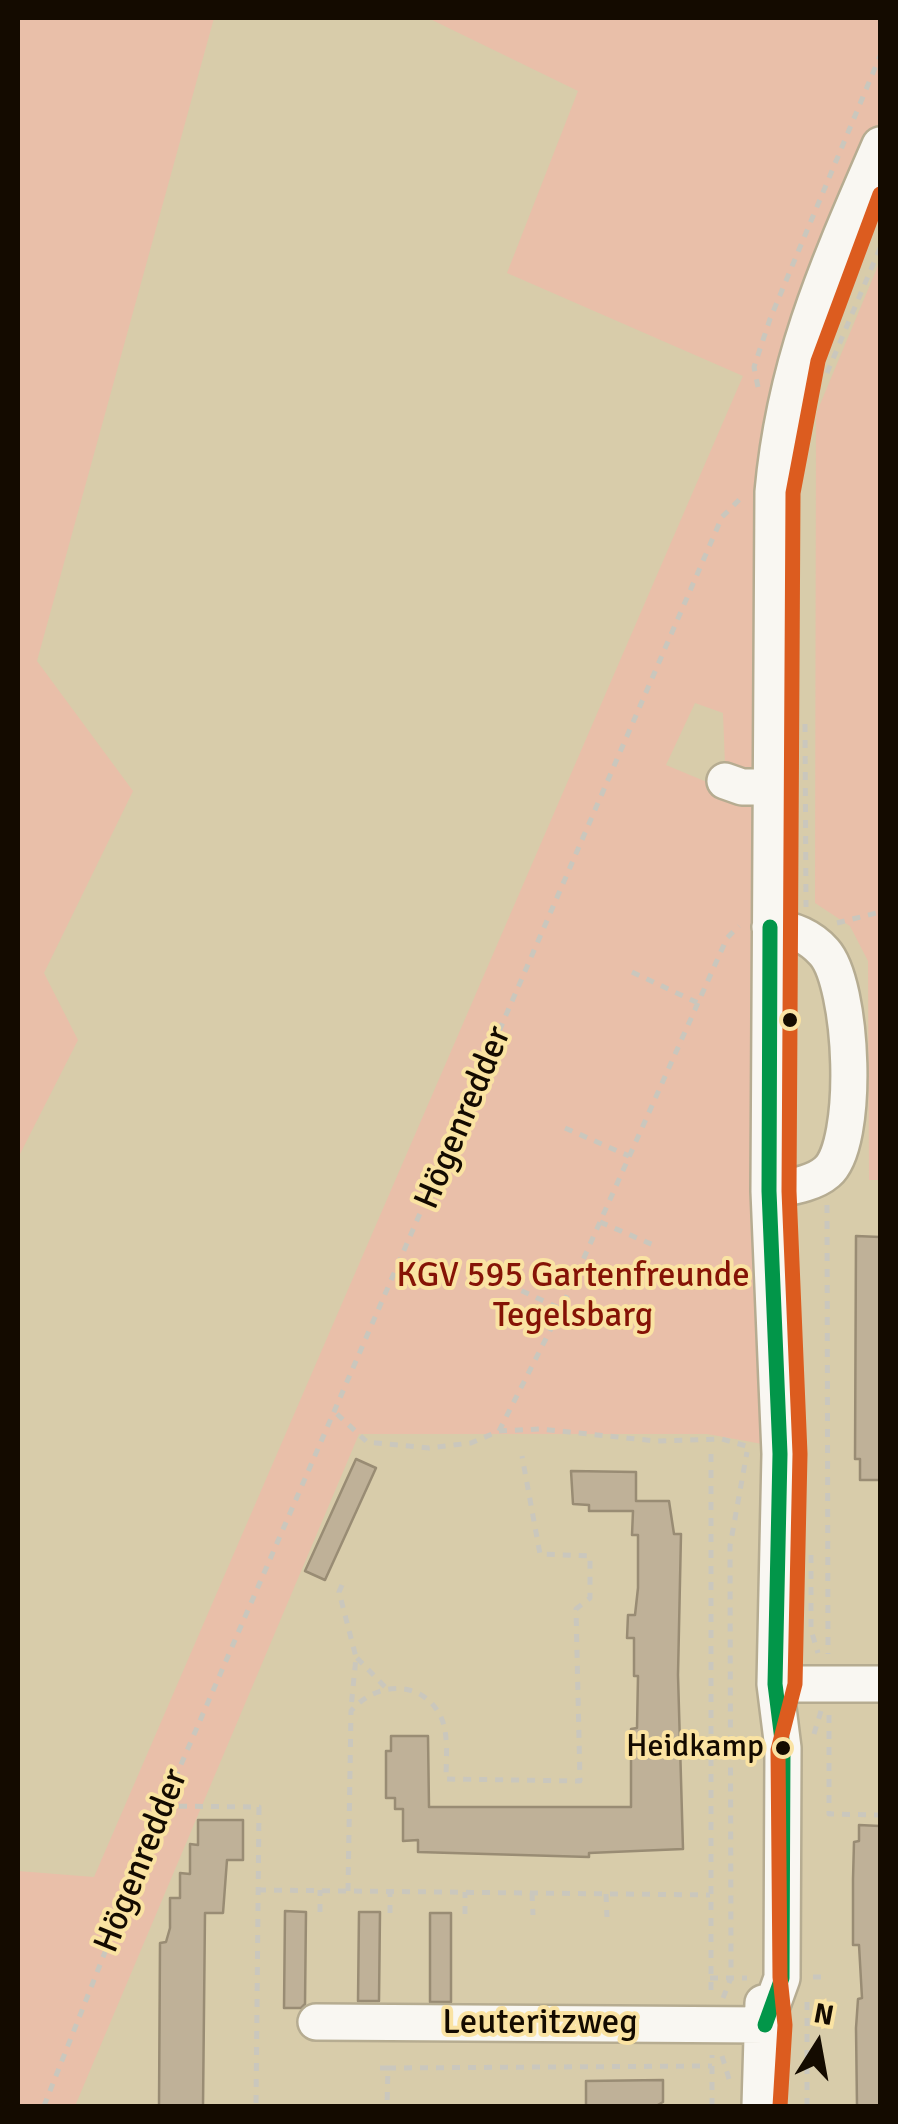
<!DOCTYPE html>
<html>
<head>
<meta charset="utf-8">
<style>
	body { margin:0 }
	#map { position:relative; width:898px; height:2124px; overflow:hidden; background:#d8ccaa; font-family:Signika,sans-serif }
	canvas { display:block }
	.frame { position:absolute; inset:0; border:20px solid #140b00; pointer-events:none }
	.north { position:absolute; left:768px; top:1994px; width:100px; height:100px; -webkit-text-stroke:8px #fae3a3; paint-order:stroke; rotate:11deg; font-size:28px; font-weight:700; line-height:40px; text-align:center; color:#140b00 }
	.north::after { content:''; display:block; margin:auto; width:35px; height:45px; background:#140b00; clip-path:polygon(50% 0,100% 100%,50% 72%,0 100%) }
</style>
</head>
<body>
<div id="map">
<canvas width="898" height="2124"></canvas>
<div class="frame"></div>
<div class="north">N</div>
</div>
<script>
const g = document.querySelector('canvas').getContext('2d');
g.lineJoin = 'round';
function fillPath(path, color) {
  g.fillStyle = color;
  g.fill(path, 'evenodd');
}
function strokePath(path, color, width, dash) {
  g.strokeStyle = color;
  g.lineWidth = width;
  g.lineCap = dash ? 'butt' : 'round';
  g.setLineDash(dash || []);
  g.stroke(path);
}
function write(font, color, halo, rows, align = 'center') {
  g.font = font + ' Signika,sans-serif';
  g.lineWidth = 8;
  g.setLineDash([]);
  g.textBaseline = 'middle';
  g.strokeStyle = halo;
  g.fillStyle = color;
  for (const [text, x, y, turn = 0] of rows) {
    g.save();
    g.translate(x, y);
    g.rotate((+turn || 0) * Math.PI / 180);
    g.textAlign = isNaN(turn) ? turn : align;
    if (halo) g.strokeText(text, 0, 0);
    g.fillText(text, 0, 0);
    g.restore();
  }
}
const green = new Path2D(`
	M18 18H214L37 661 133 791 44 973 78 1040 18 1158Z
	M428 18H880V119L800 307 775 389 768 1445 707 1434H359L75 2106H18V1871L94 1877 743 376 507 273 578 91ZM695 703 723 713 726 790 666 765Z
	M880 261V1180H869L868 961 850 926 815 903 816 414Z`);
const building = new Path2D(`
	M856 1236 880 1237V1480H860V1459H855Z
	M356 1459 376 1468 325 1580 305 1571Z
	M571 1471 636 1472V1501H669L674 1534H681L678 1675 683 1849 589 1853V1857L418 1852V1840L403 1841V1809H395V1798H386V1751H391V1736H428L429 1807H631V1729L637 1728 638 1676H634V1638H627L628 1615H635L638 1588V1535H632L633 1511H589V1505L573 1504Z
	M198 1820H243V1860H227L223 1913H205L203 2106H159L160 1943 166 1942 170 1928V1898H180V1873L190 1874V1844L198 1845Z
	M859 1825 880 1826V2106H857L856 2028 858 1999 862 1998 859 1945H853V1879L854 1842 859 1841Z
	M285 1911 306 1912 305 2004 301 2008H284Z
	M359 1912H380L379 2001H358Z
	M430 1913H451V2002H430Z
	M663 2080V2102L656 2106H586V2081Z`);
const path = new Path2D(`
	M827 373 880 248
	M758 387 754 367 770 319 880 56
	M805 724 806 907
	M837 923 880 912
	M632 972 698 1003
	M565 1128 629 1156
	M827 1205 828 1654
	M600 1222 658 1247
	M507 1284 561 1309
	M337 1414 367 1442 429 1448 471 1443 499 1431 540 1429 656 1441 722 1439 753 1448
	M499 1431 561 1309 727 938 739 926
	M711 1454V1994
	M811 1555V1630L818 1653
	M342 1585 339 1592 356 1657 351 1708
	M357 1658 386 1688
	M829 1715V1814L880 1815
	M814 1734 821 1711
	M163 1806 259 1807 256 2106
	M258 1890 710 1895
	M348 1891 351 1711C375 1682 422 1678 441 1717 449 1735 446 1759 446 1779L580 1781 576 1609 590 1598V1556L540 1554 522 1456
	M532 1893 533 1915
	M606 1894 607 1917
	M320 1912V1890
	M390 1913V1891
	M465 1914V1892
	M813 1977H828
	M710 1978H747
	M723 1998 731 1978 730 1546 747 1452
	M722 2056 729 2079
	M380 2068H388L387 2106
	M388 2068 712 2066
	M44 2106 163 1806 722 517 742 497
	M712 2106V2055
	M807 2106V2000`);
const minor = new Path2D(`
	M725 781 742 787H772
	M769 1191C787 1187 812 1185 827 1172 860 1144 853 984 824 952 809 935 791 929 770 927
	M775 1684H880
	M316 2022 765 2025
	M765 2025 782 1978 783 1748 775 1684 780 1454 769 1191 773 492C785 359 828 265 880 145
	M760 2106 763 2003`);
const bus1 = new Path2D(`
	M765 2025 782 1978 783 1748 775 1684 780 1454 769 1191 770 927`);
const bus2 = new Path2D(`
	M780 2106 785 2025 780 1977 778 1750 795 1684 800 1454 789 1191 793 493 818 361 880 194`);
const markers = [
	[790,1020,9,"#140b00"],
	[783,1748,9,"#140b00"]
];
const busNames = [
	["Heidkamp",764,1748]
];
const streetNames = [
	["Högenredder",464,1118,-67],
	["Högenredder",142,1861,-68],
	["Leuteritzweg",540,2024]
];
const parkNames = [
	["KGV 595 Gartenfreunde",573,1277],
	["Tegelsbarg",573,1317]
];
fillPath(green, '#e9bfa9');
fillPath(building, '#bfb198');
strokePath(building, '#998c74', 2.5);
strokePath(minor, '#b6ac91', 40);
strokePath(path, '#cac7bd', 5, [8, 8]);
strokePath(minor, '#f9f7f2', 35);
strokePath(bus1, '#029649', 15);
strokePath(bus2, '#dc5c1f', 15);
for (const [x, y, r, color] of markers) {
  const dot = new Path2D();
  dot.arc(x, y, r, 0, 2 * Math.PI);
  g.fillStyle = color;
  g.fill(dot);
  strokePath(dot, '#fae3a3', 4);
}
write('32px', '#140b00', '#fae3a3', busNames, 'right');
write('35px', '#140b00', '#fae3a3', streetNames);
write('35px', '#851306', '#fae3a3', parkNames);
</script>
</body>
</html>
